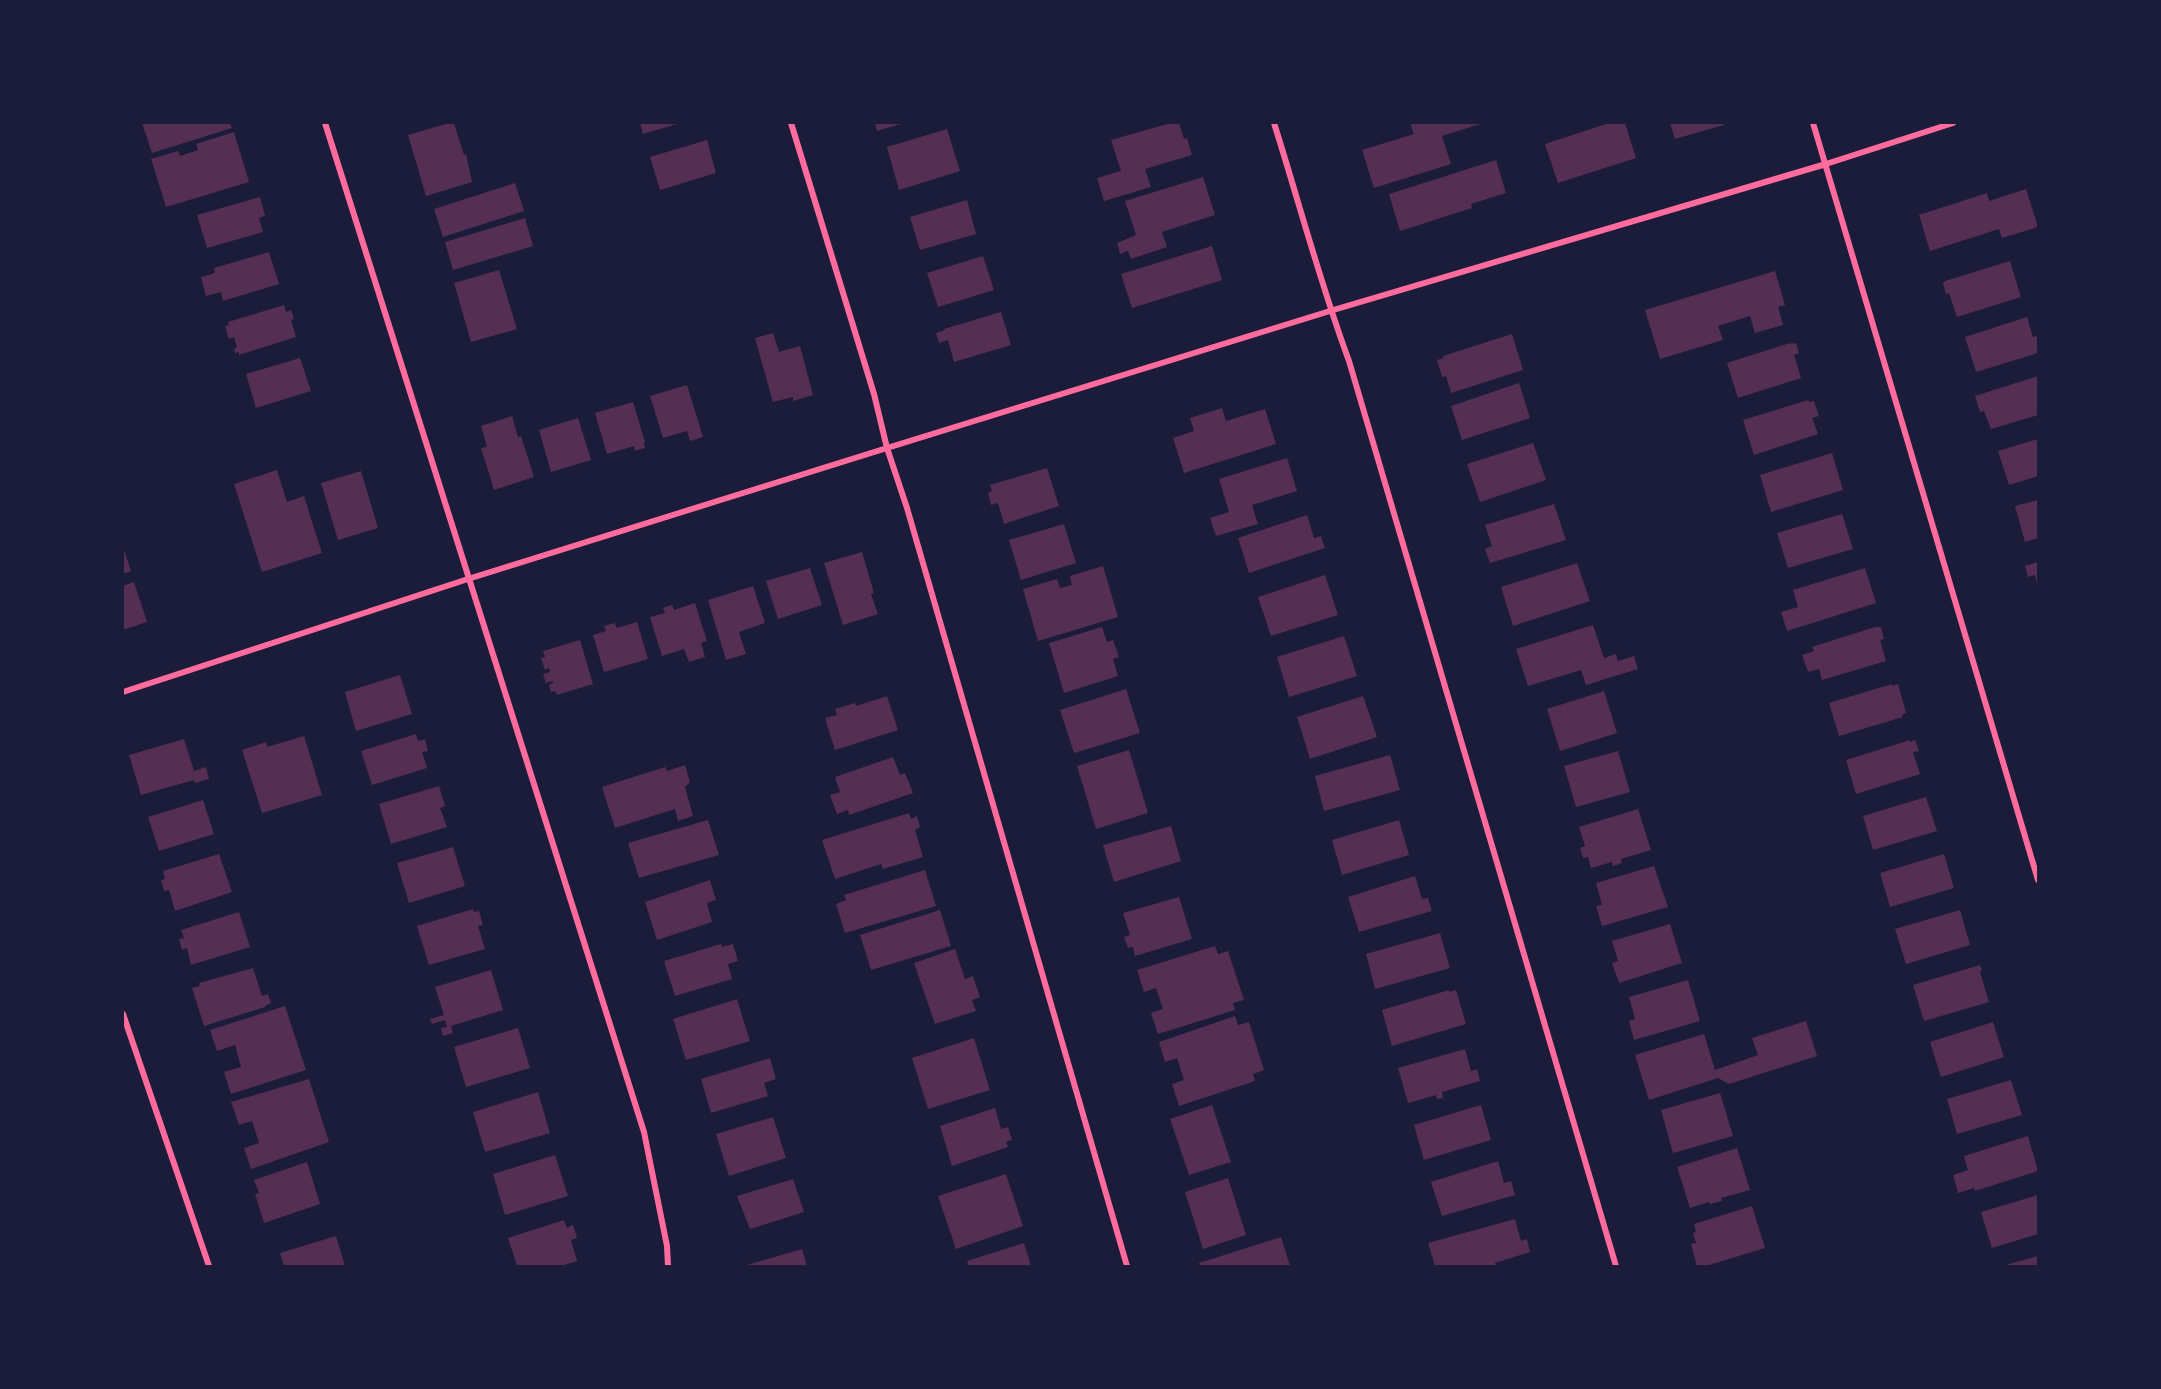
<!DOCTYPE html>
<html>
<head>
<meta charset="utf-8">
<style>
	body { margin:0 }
	#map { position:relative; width:2161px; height:1389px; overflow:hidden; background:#1b1b3a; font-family:"Public Sans",sans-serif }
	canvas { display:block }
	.frame { position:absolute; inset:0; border:124px solid #1b1b3a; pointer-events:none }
</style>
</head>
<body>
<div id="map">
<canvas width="2161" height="1389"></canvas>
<div class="frame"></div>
</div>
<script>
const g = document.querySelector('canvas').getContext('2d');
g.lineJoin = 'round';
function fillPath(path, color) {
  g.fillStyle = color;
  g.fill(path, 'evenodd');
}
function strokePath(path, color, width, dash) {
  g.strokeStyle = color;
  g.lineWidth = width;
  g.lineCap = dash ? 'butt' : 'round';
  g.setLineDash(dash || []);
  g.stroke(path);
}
const building = new Path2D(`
	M142 123H230L232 128 152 153Z
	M449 123H454L464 155 466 154 472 182 426 196 408 135Z
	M640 123H677V124L643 134Z
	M875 123H901V124L877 131Z
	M1171 123H1179L1184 139 1187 138 1192 155 1145 169 1151 187 1104 201 1097 178 1121 171 1111 140Z
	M1410 123 1480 124 1442 136 1451 164 1374 188 1362 150 1414 134Z
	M1609 123H1625L1636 158 1558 183 1545 144Z
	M1670 123H1723L1724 125 1675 139Z
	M947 129 960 171 899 190 887 147Z
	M234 132 249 182 166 207 151 159 178 151 180 156 198 150 196 144Z
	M707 140 716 173 660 190 650 157Z
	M1496 160 1506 193 1471 204 1472 208 1400 231 1389 194Z
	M1203 177 1215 215 1162 232 1167 247 1131 259 1128 251 1120 254 1117 243 1136 235 1125 201Z
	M515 183 524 211 443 237 434 209Z
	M2026 189 2038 227 2002 238 1999 229 1930 251 1919 215 1987 193 1989 201Z
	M260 197 265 216 259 218 263 232 207 248 197 215Z
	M967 200 976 234 920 250 910 217Z
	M525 218 533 246 453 270 445 242Z
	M1212 246 1222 280 1132 308 1121 274Z
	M269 252 279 284 223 301 221 292 206 296 201 277 215 273 214 268Z
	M983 256 994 290 938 307 927 273Z
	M2010 261 2021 297 1957 317 1949 293 1946 294 1943 283 1945 281Z
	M499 270 517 329 471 342 454 283Z
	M1775 271 1785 305 1778 307 1783 325 1755 333 1750 316 1718 326 1723 340 1660 359 1645 310Z
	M284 305 286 312 291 310 294 319 291 320 296 337 239 355V352L235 353 234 349 237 347 234 337 229 339 225 326 229 325 228 322Z
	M1001 312 1011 345 954 362 948 340 939 343 936 333 945 330 944 329Z
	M2027 317 2033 337 2037 336 2038 353 1976 372 1965 337Z
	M773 333 779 352 800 346 813 395 793 401V397L773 402 755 338Z
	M1512 334 1523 370 1451 393 1446 376 1442 377 1437 360 1444 358 1443 356Z
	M1790 343 1791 344 1796 343 1799 353 1794 355 1801 378 1738 398 1727 363Z
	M300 358 311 391 256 408 246 374Z
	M2038 376V415L1991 429 1984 411 1980 412 1975 396Z
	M1519 383 1530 418 1462 440 1451 406Z
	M687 385 703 437 690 441 687 431 663 438 650 396Z
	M1808 400 1809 402 1814 401 1819 416 1812 418 1818 434 1754 455 1743 420Z
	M633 402 645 442 644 443 645 448 635 451 634 446 607 454 595 413Z
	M1222 408 1226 421 1265 409 1276 444 1184 473 1173 438 1194 431 1190 418Z
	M512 416 518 437 521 436 534 477 494 490 481 448 487 447 481 426Z
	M578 418 591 460 551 472 539 430Z
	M2038 439V476L2009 485 1998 451Z
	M1533 443 1546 480 1480 502 1467 464Z
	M1832 453 1843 490 1771 512 1760 475Z
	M1287 458 1297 491 1252 505 1258 524 1216 536 1210 518 1229 512 1219 479Z
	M1047 468 1059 506 1004 524 998 503 991 505 988 493 992 491 990 485Z
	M277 470 287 502 304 496 322 553 262 572 234 484Z
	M361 471 378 528 338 540 321 483Z
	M2038 500V538L2025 542 2015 506Z
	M1554 504 1566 540 1490 563 1485 549 1492 546 1485 525Z
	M1842 514 1853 549 1788 568 1777 533Z
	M1307 515 1314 538 1321 536 1325 548 1249 573 1238 538Z
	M1064 524 1076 563 1021 580 1009 540Z
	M123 547 131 571 123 574Z
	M862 552 874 593 871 594 878 614 843 625 824 563Z
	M2038 562V583L2037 584 2035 575 2028 577 2025 566Z
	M1577 563 1590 601 1513 626 1501 587Z
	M1103 566 1118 617 1038 641 1023 589 1057 579 1060 588 1072 585 1070 576Z
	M810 568 822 605 778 619 766 581Z
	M1865 568 1876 603 1787 631 1781 612 1798 607 1793 590Z
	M1325 575 1338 615 1271 636 1258 597Z
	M134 582 147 622 123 630V586Z
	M753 586 765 623 739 632 746 654 726 660 708 600Z
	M695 603 707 641 701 643 705 657 689 662 684 649 662 656 650 617 665 613 663 608 672 605 674 610Z
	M637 622 648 659 604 672 593 635 606 631 604 626 615 623 616 628Z
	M1593 625 1604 658 1616 654 1618 661 1634 656 1638 669 1586 685 1581 670 1528 686 1516 649Z
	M1102 627 1107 642 1113 640 1119 657 1113 659 1118 676 1064 693 1049 643Z
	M1875 627H1881L1884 639 1880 640 1886 661 1822 680 1819 669 1808 672 1802 655 1814 651 1812 647Z
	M1344 636 1357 676 1289 697 1277 657Z
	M580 640 593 684 557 695 555 691 551 692 549 685 553 683V681L546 683 543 674 550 672 549 668 545 670 541 658 545 657 543 651Z
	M400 675 412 714 356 731 345 692Z
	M1892 684V686L1898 684 1906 713 1902 715 1903 717 1839 736 1829 703Z
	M1126 689 1140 733 1074 753 1060 710Z
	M1604 691 1617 733 1560 751 1547 709Z
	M887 696 898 730 835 750 825 718 837 715 835 709 855 703 856 706Z
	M1363 696 1377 737 1310 759 1297 717Z
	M416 734 418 741 425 739 428 751 422 752 427 768 372 785 361 751Z
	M304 736 322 795 262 813 242 750 266 742 267 747Z
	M184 739 194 771 206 767 209 779 195 783 194 780 141 795 129 755Z
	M1910 740V742L1915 740 1919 751 1913 752 1920 774 1856 794 1846 760Z
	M1129 750 1148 813 1096 829 1077 766Z
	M1618 751 1630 792 1576 807 1564 766Z
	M1390 755 1400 790 1324 811 1315 776Z
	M893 757 900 775 905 773 913 793 849 815 848 810 837 814 830 795 840 792 835 777Z
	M685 765 690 782 685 787 693 816 678 821 675 809 615 828 602 787 665 767 667 771Z
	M439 786 445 806 440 808 447 827 391 844 379 804Z
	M1926 797 1937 831 1873 850 1863 816Z
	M203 800 214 834 159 851 148 817Z
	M1638 809 1651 850 1621 859 1622 863 1613 866 1612 862 1591 868 1588 857 1583 858 1580 848 1585 846 1579 827Z
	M909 813 911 819 917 816 920 827 915 830 923 857 883 869 881 864 835 879 822 840Z
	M708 820 719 855 639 878 628 843Z
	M1399 820 1409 855 1342 875 1332 840Z
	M1171 826 1181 861 1114 882 1103 845Z
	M453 847 465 886 409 903 397 863Z
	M219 854 232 892 175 911 169 890 164 891 161 880 165 879 163 871Z
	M1944 854 1954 888 1890 907 1880 873Z
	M1654 866 1668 907 1602 926 1596 906 1602 905 1596 883Z
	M925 870 936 906 845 933 836 904 846 900 844 895Z
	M1415 876 1422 899 1428 898 1432 911 1359 932 1348 897Z
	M710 880 716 900 707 903 712 922 657 940 645 902Z
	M1179 897 1192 939 1135 956 1133 947 1128 948 1124 937 1130 935 1123 913Z
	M473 909 474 912 479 911 483 925 478 926 485 949 429 965 417 926Z
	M940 910 951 946 871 970 860 935Z
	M1960 910 1970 945 1906 964 1895 929Z
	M239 912 250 947 191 965 187 948 182 950 179 939 184 938 181 930Z
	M1670 924 1682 963 1619 983 1612 963 1618 961 1612 941Z
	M1440 933 1450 968 1375 989 1366 954Z
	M721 944 722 947 733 944 738 961 728 964 732 979 675 996 664 961Z
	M1215 946 1218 954 1228 951 1244 1000 1233 1003 1235 1010 1158 1034 1151 1013 1163 1009 1156 988 1144 992 1137 970Z
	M955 949 965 979 973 976 980 997 972 1000 976 1011 935 1024 914 963Z
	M1980 965 1982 970 1980 972 1989 1002 1924 1021 1913 985Z
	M253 968 262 996 268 994 271 1003 265 1006V1007L204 1026 192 988 200 986 199 983Z
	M491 970 503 1010 451 1026 453 1033 443 1036 441 1028 447 1027 445 1020 432 1024 430 1019 444 1015 435 987Z
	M1688 980 1700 1021 1634 1040 1629 1021 1635 1019 1629 997Z
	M1449 990V992L1456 990 1466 1024 1392 1046 1382 1010Z
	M737 999 750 1041 686 1060 673 1019Z
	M285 1006 306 1070 231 1094 224 1072 241 1067 235 1045 217 1051 210 1030Z
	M1235 1016 1238 1025 1249 1022 1264 1070 1253 1074 1255 1081 1179 1106 1172 1084 1184 1080 1177 1058 1165 1062 1159 1042Z
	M1806 1021 1817 1056 1729 1084 1718 1078 1649 1100 1635 1055 1704 1034 1715 1070 1758 1055 1752 1038Z
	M1993 1022 2004 1057 1941 1077 1930 1042Z
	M518 1028 530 1068 466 1087 454 1047Z
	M974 1038 990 1090 928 1109 912 1058Z
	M1465 1049 1471 1071 1477 1069 1480 1081 1442 1092 1443 1098 1437 1099 1436 1095 1408 1103 1398 1068Z
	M770 1058 776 1079 764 1083 768 1096 711 1113 701 1079Z
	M309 1079 329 1142 251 1169 244 1148 259 1143 252 1121 239 1125 231 1102Z
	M2011 1080 2022 1115 1957 1134 1947 1099Z
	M538 1092 550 1133 485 1152 473 1112Z
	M1720 1093 1733 1136 1673 1153 1661 1110Z
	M1212 1105 1231 1162 1189 1175 1170 1119Z
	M1481 1105 1491 1140 1424 1160 1414 1125Z
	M995 1108 1001 1129 1008 1127 1012 1140 1006 1142 1008 1147 952 1166 940 1126Z
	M773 1117 786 1158 729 1176 716 1134Z
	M2028 1136 2038 1171 1975 1191 1974 1188 1958 1193 1953 1175 1968 1170 1964 1156Z
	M1737 1148 1750 1190 1721 1198 1722 1201 1710 1204 1709 1202 1690 1208 1677 1167Z
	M555 1155 568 1196 505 1215 493 1174Z
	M1498 1161 1504 1183 1511 1181 1515 1195 1442 1216 1431 1182Z
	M307 1162 320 1204 264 1223 255 1194 259 1193 254 1180Z
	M1006 1174 1023 1226 956 1249 938 1196Z
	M1228 1178 1246 1235 1203 1249 1185 1192Z
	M793 1179 804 1212 750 1229 737 1196Z
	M2038 1195V1234L1992 1248 1981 1212Z
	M1752 1206 1765 1248 1706 1266H1697L1691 1244 1696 1243 1693 1233 1696 1232 1694 1224Z
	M1515 1219 1521 1241 1527 1239 1530 1252 1495 1263 1496 1266H1435L1428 1243Z
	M564 1220 567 1228 573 1225 577 1238 571 1240 577 1261 561 1266H517L508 1238Z
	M336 1236 345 1266H284L280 1253Z
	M1281 1237 1290 1266H1200L1199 1263Z
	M1024 1243 1031 1266H969L967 1261Z
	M802 1249 807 1266H748L747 1265Z
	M2038 1256V1266H2006V1265Z`);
const minor = new Path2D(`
	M325 123 644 1132 667 1246 668 1266
	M791 123 874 394 887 448 907 508 1127 1266
	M1274 123C1299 202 1320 283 1349 361L1616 1266
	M1813 123 2038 880
	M123 692 468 579 887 448 1330 311 1826 164 1953 123
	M123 1014 209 1266`);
fillPath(building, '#542f53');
strokePath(minor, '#ff6b9d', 6);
</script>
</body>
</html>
